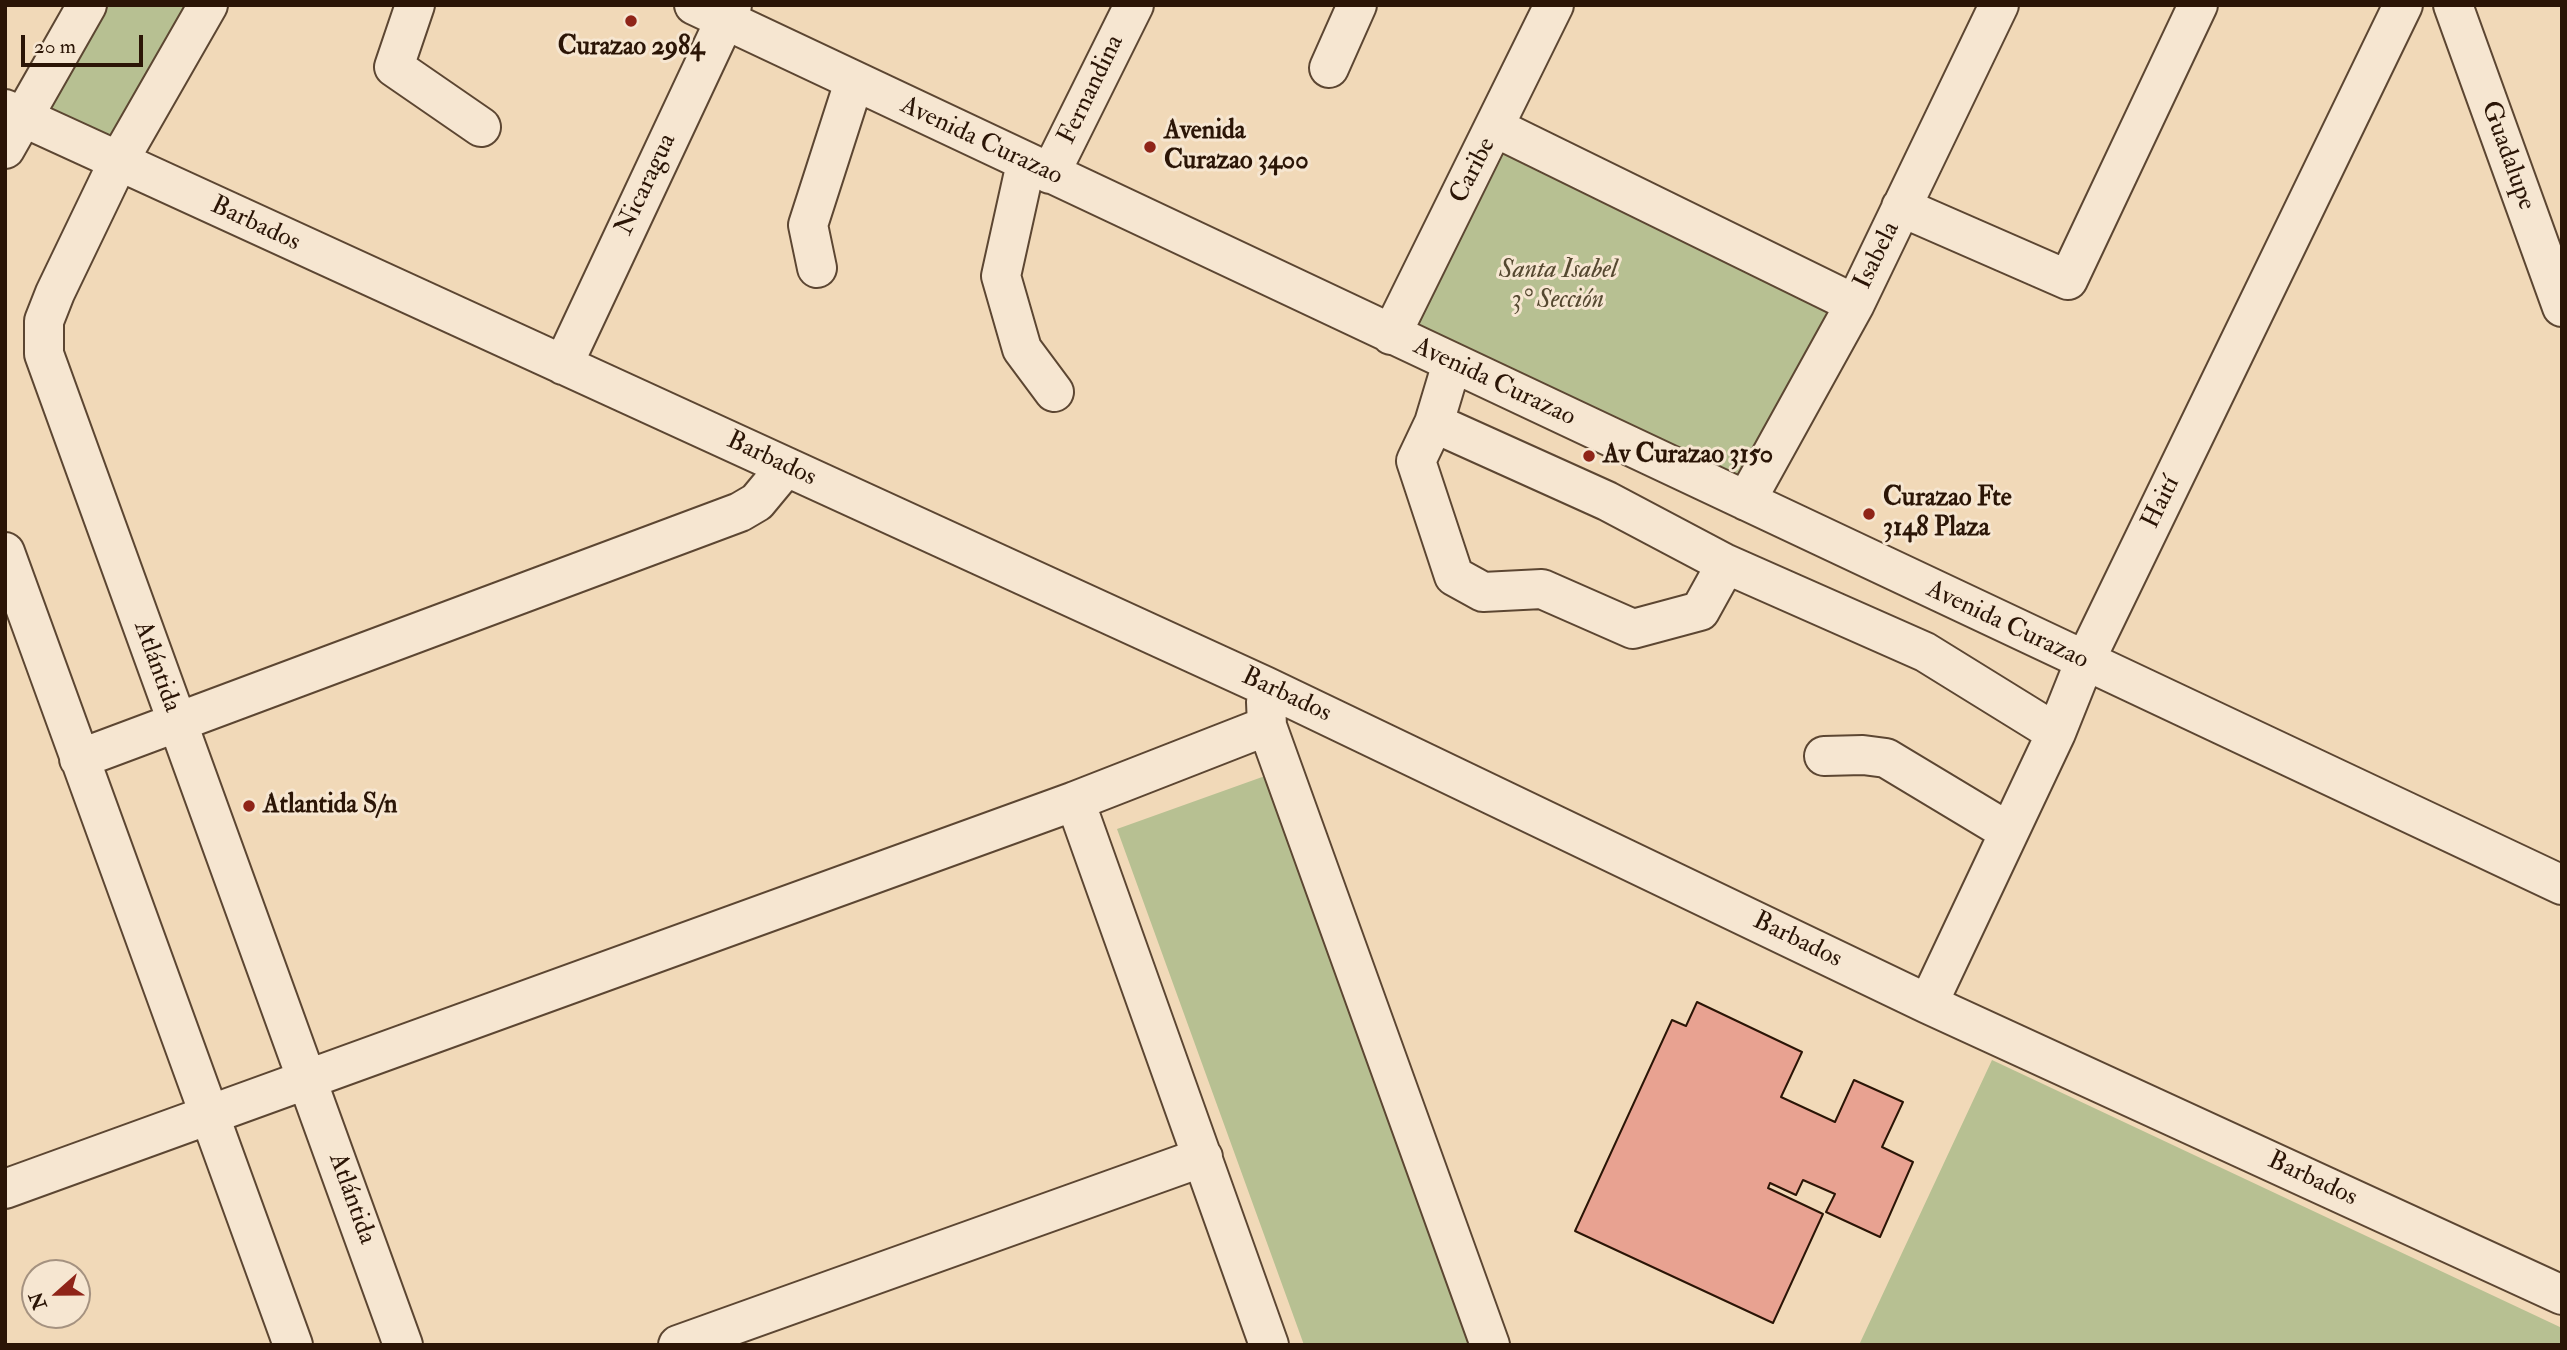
<!DOCTYPE html>
<html>
<head>
<meta charset="utf-8">
<style>
	body { margin:0 }
	#map { position:relative; width:2567px; height:1350px; overflow:hidden; background:#f1d9b8; font-family:"IM FELL Double Pica",serif }
	canvas { display:block }
	.frame { position:absolute; inset:0; border:7px solid #2b1506; pointer-events:none }
	.north { position:absolute; left:21px; top:1259px; width:70px; height:70px; box-sizing:border-box; background:#f6e6d1; border:2px solid #a59280; border-radius:50%; rotate:249deg; font-size:19px; font-weight:700; line-height:28px; text-align:center; color:#2b1506 }
	.north::after { content:''; display:block; margin:auto; width:24px; height:32px; background:#8f2418; clip-path:polygon(50% 0,100% 100%,50% 72%,0 100%) }
	.scale { position:absolute; left:21px; top:35px; width:122px; height:32px; box-sizing:border-box; border:4px solid #2b1506; border-top:0; padding-left:9px; font-size:21px; line-height:24px; white-space:nowrap; color:#2b1506; -webkit-text-stroke:5px #f6e6d1; paint-order:stroke }
</style>
</head>
<body>
<div id="map">
<canvas width="2567" height="1350"></canvas>
<div class="frame"></div>
<div class="north">N</div>
<div class="scale">20 m</div>
</div>
<script>
const g = document.querySelector('canvas').getContext('2d');
g.lineJoin = 'round';
function fillPath(path, color) {
  g.fillStyle = color;
  g.fill(path, 'evenodd');
}
function strokePath(path, color, width, dash) {
  g.strokeStyle = color;
  g.lineWidth = width;
  g.lineCap = dash ? 'butt' : 'round';
  g.setLineDash(dash || []);
  g.stroke(path);
}
function write(font, color, halo, rows, align = 'center') {
  g.font = font + ' "IM FELL Double Pica",serif';
  g.lineWidth = 6;
  g.setLineDash([]);
  g.textBaseline = 'middle';
  g.strokeStyle = halo;
  g.fillStyle = color;
  for (const [text, x, y, turn = 0] of rows) {
    g.save();
    g.translate(x, y);
    g.rotate((+turn || 0) * Math.PI / 180);
    g.textAlign = isNaN(turn) ? turn : align;
    if (halo) g.strokeText(text, 0, 0);
    g.fillText(text, 0, 0);
    g.restore();
  }
}
const green = new Path2D(`
	M97 5H191L111 143 41 111Z
	M1494 141 1837 308 1748 490 1406 327Z
	M1265 776 1472 1345H1304L1117 829Z
	M1992 1060 2562 1328V1345H1859Z`);
const building = new Path2D(`
	M1697 1002 1802 1052 1781 1097 1835 1122 1854 1080 1903 1102 1882 1147 1913 1162 1880 1237 1826 1212 1835 1194 1803 1180 1796 1195 1770 1183 1768 1188 1823 1214 1773 1323 1575 1231 1672 1020 1686 1026Z`);
const minor = new Path2D(`
	M208 5 118 162 55 293 44 321V354L403 1345
	M415 5 394 67 481 127
	M694 5 2562 885
	M2453 5 2562 307
	M1329 68 1357 5
	M5 109 1265 686 1928 1004 2562 1295
	M1496 128 1855 304
	M5 149 87 5
	M1026 163 1001 276 1022 349 1054 392
	M1050 174 1134 5
	M1901 207 2068 280 2198 5
	M817 268 808 225 854 82
	M1391 335 1554 5
	M1452 363 1434 423 1416 461 1454 576 1483 592 1542 589 1633 629 1700 611 1726 564
	M563 365 732 5
	M1434 423 1607 501 1726 564 1925 652 2056 733
	M1746 501 1855 304 1999 5
	M5 552 293 1345
	M1266 702 1267 726 1490 1345
	M1824 756 1863 755 1886 758 2009 832
	M79 759 740 512 757 502 786 467
	M1075 801 1269 1345
	M1928 1004 2056 733 2084 663 2403 5
	M5 1189 1075 801 1267 726
	M678 1345 1203 1157`);
const markers = [
	[631,21,7,"#8f2418"],
	[1150,147,7,"#8f2418"],
	[1589,456,7,"#8f2418"],
	[1869,514,7,"#8f2418"],
	[249,806,7,"#8f2418"]
];
const poiNames = [
	["Curazao 2984",631,48,"center"],
	["Avenida",1164,132],
	["Curazao 3400",1164,162],
	["Av Curazao 3150",1603,456],
	["Curazao Fte",1883,499],
	["3148 Plaza",1883,529],
	["Atlantida S/n",263,806]
];
const streetNames = [
	["Fernandina",1092,90,-64],
	["Avenida Curazao",981,142,25],
	["Guadalupe",2507,156,70],
	["Caribe",1474,171,-63],
	["Nicaragua",647,185,-65],
	["Barbados",255,225,25],
	["Isabela",1878,256,-64],
	["Avenida Curazao",1494,383,25],
	["Barbados",771,460,25],
	["Haití",2162,503,-64],
	["Avenida Curazao",2007,626,25],
	["Atlántida",156,667,70],
	["Barbados",1286,696,25],
	["Barbados",1797,941,26],
	["Barbados",2312,1180,25],
	["Atlántida",351,1199,70]
];
const parkNames = [
	["Santa Isabel",1558,271],
	["3° Sección",1558,301]
];
fillPath(green, '#b7c092');
fillPath(building, '#e8a291');
strokePath(building, '#2b1506', 2);
strokePath(minor, '#5c4632', 42);
strokePath(minor, '#f6e6d1', 38);
for (const [x, y, r, color] of markers) {
  const dot = new Path2D();
  dot.arc(x, y, r, 0, 2 * Math.PI);
  g.fillStyle = color;
  g.fill(dot);
  strokePath(dot, '#f6e6d1', 2.5);
}
write('bold 26px', '#2b1506', '#f6e6d1', poiNames, 'left');
write('26px', '#2b1506', '#f6e6d1', streetNames);
write('italic 26px', '#554830', '#f6e6d1', parkNames);
</script>
</body>
</html>
